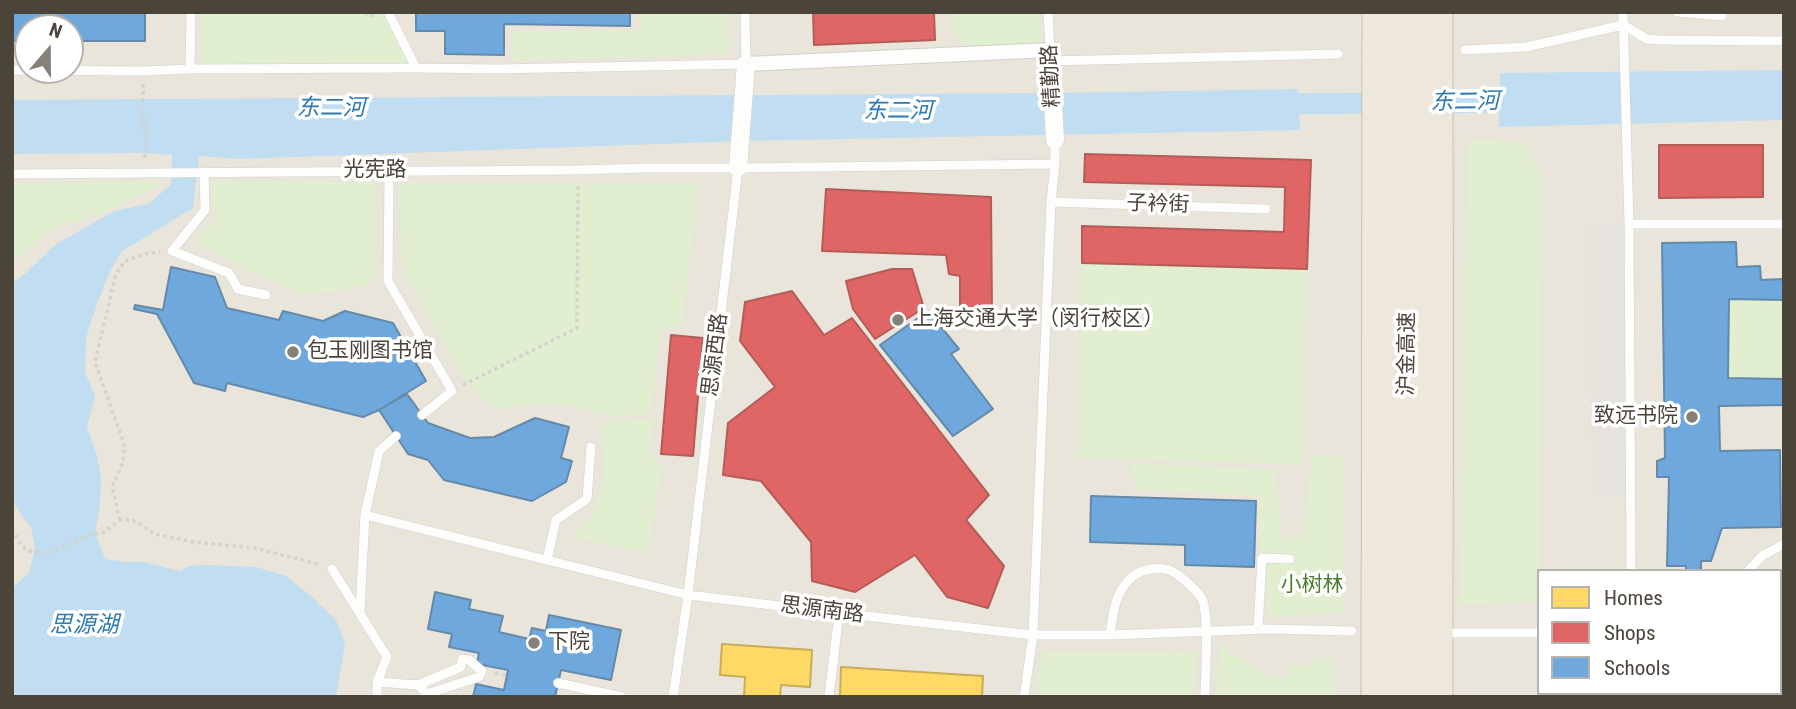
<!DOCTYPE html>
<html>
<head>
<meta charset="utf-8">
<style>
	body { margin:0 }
	#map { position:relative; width:1796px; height:709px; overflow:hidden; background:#f4f2ee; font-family:"Roboto Condensed",sans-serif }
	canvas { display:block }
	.frame { position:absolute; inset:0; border:14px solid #4b4439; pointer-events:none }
	.legend { position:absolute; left:1537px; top:569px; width:245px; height:126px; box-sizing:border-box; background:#fff; border:2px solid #b7b4b0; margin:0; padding:9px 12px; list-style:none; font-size:21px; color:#4b4439 }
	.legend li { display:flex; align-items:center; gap:14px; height:35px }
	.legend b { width:35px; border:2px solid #b7b4b0 }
	.north { position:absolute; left:14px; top:14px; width:70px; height:70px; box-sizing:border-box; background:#fff; border:2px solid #b7b4b0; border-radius:50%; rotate:20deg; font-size:19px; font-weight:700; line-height:28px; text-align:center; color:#4b4439 }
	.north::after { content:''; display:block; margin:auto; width:24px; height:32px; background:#868178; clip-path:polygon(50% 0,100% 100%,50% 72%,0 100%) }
</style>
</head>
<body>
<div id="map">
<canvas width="1796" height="709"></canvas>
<div class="frame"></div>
<ul class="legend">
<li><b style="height:19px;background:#ffd966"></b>Homes</li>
<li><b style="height:19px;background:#e06666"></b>Shops</li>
<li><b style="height:19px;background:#6fa8dc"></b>Schools</li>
</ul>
<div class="north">N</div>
</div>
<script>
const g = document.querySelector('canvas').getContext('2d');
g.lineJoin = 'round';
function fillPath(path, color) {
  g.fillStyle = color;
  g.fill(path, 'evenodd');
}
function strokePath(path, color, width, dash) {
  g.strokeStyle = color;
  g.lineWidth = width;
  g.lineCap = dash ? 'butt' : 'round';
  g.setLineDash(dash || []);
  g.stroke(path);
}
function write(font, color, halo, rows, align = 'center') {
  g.font = font + ' "Roboto Condensed","Noto Sans SC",sans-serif';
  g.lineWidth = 7;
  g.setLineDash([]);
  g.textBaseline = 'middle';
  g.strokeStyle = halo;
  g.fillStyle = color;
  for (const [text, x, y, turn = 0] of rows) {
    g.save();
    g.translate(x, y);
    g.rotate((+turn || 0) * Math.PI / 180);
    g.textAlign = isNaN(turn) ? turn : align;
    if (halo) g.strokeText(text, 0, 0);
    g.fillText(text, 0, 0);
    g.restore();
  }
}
const education = new Path2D(`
	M12 12H1784V697H12ZM28 28H70V70H28ZM1539 571H1780V693H1539Z`);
const green = new Path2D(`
	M200 12H386L416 68 200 69Z
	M639 12H729L730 55 513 60 512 31 639 30Z
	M953 12H1040L1041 44 967 46 953 33Z
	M1476 139 1525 143 1542 178 1539 601 1460 605 1468 141Z
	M135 181 164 183 131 201 52 230 12 264V184Z
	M211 181 376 182 377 276 363 286 333 292 303 294 247 271 224 257 203 248 198 233 218 222 212 199Z
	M399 183H699L682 325 660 330 651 414 614 417 570 406 529 405 504 410 480 398 456 366 416 290 403 275 399 209Z
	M1082 263 1307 269 1302 465 1078 458Z
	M1729 299 1784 300V379L1728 378Z
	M653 419 650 455 662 467 648 554 572 537 592 517 605 474 601 422Z
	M1311 456 1342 457V614L1268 617 1266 563 1294 562 1295 556 1260 552 1259 497 1137 489 1130 463 1275 470 1282 536 1304 538Z
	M1220 644 1270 677H1288L1290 664 1313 666 1315 656 1334 660V697H1216Z
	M1197 651 1195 697H1036L1042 652Z
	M1570 693H1752L1757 697H1570Z`);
const parking = new Path2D(`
	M1590 224H1629L1630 497H1591Z`);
const water = new Path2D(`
	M1784 70V120L1499 127 1500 73Z
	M1298 89 1300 130 742 141 238 159 199 156 193 208 121 252 110 272 98 301 86 338 85 373 95 396 87 427 97 456 101 477 100 506 95 533 105 559 125 562H144L180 571 189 566 205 565 256 567 286 576 310 595 336 620 345 643 336 697H12V588L29 573 35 548 31 527 18 510 12 498V283L26 273 55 245 114 211 148 204 171 185 172 155 144 153 12 154V100L1053 93Z`);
const homes = new Path2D(`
	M722 644 812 650 810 687 781 685 780 697H744L745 677 720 675Z
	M841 667 983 676 982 697H840Z`);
const shops = new Path2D(`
	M792 12H934L935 40 814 45 813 12Z
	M1659 145H1763V197L1659 198Z
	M1085 154 1311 160 1307 269 1082 263V226L1284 232 1285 187 1084 182Z
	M826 189 991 197 992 315 967 316 960 305V276L949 274 946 255 822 251Z
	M892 269H912L924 308 875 339 853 309 846 281Z
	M792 291 824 335 852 318 989 495 966 520 1004 566 988 608 947 597 915 555 855 592 812 581 811 542 761 481 723 475 728 423 775 387 740 341 745 302Z
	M671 335 703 338 693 456 661 454Z`);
const schools = new Path2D(`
	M12 12H145V41H70V28H28V41H12Z
	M416 12H630V26L504 24V55L445 54V31H416Z
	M1736 242 1737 267 1760 266 1761 280 1784 279V300L1729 299 1728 378 1784 379V405L1719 406 1720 451 1780 450 1781 527 1722 528 1711 561H1701V571H1686V566H1667L1669 477H1657V461L1665 458 1662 243Z
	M171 267 215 277 227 308 279 320 283 311 323 321 345 311 393 323 426 381 379 410 363 417 227 383 225 391 194 383 157 314 134 309 135 305 163 310Z
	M928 311 959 349 951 354 993 409 953 436 880 345Z
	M407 394 428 423 470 438 494 437 535 418 569 427 561 458 572 461 566 482 532 501 444 480 428 460 408 454 379 410Z
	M1091 496 1256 501 1254 567 1185 565V545L1090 542Z
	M435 592 471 600 469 609 503 616 499 632 529 639 532 628 546 631 549 615 621 630 611 680 561 670 555 697H473L476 684 504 690 508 670 477 664 479 653 449 647 452 634 428 629Z`);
const canal = new Path2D(`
	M1425 103 1529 102
	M1271 104 1389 103`);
const path = new Path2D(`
	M366 12 367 15H376
	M143 84 145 160
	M463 385 577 328 578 183
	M120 520 112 487 122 465 125 447 95 362 116 274 125 261 148 253 160 252
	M12 529 21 545 29 551 49 553 84 537 104 532 120 520H133L155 534 193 542 255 548 318 564
	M495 673 507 675`);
const service = new Path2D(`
	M388 12 416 68
	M1048 12 1052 85
	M1623 12 1629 224
	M1677 12 1722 16
	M1465 50 1526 47 1623 25 1647 39 1658 40 1784 41
	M1051 61 1338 54
	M190 69 191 12
	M12 70 143 71 190 69 416 68 498 69 746 64 745 12
	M389 171 388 281 452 391 422 415
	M204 172 205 210 172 251 229 273 238 289 266 295
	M12 174 578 170 646 168H738L1055 164
	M1051 202 1266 209
	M396 436 379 451 365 515 688 595 839 613 1033 635H1110L1269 629 1352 631
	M547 560 556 520 587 499 591 447
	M332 569 387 657 377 682V697
	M1631 571 1629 224H1784
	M1748 571 1762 556 1784 544
	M360 612 365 515
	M1258 629 1262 558 1290 559
	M1447 633H1539
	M1110 635C1113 615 1114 595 1129 580 1137 570 1157 566 1169 570 1179 574 1197 590 1202 599 1210 614 1205 677 1205 697
	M1780 644 1784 645
	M377 682 418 685 427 694 479 677 482 671 469 660 462 659 461 667 418 685
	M558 683 622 697
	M1780 684 1784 685
	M673 697 688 595 738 168
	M829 697 839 613
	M1024 697 1033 635 1051 202 1055 164V140`);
const pedestrian = new Path2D(`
	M746 64 1050 50`);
const minor = new Path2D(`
	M1052 85 1055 140
	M738 168 746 64`);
const motorway = new Path2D(`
	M1436 12C1437 240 1436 469 1436 697
	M1378 697 1379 12
	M1408 697 1405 545 1411 191 1408 12`);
const markers = [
	[898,320,7,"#868178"],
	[293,352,7,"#868178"],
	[1692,417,7,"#868178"],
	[534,643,7,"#868178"]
];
const streetNames = [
	["精勤路",1052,76,-93],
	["光宪路",375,171],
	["子衿街",1158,205,2],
	["沪金高速",1408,354,-89],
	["思源西路",716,355,-83],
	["思源南路",822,611,7]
];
const poiNames = [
	["上海交通大学（闵行校区）",912,320],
	["包玉刚图书馆",307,352],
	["致远书院",1678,417,"right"],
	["下院",548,643]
];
const parkNames = [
	["小树林",1312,586]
];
const waterNames = [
	["东二河",1465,103,-1],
	["东二河",331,109],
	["东二河",898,112],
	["思源湖",84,626]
];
fillPath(education, '#eae5da');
fillPath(green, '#e1eecf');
fillPath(parking, '#e6e3df');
fillPath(water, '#c0ddf1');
fillPath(homes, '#ffd966');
strokePath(homes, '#c9ac58', 2);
fillPath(shops, '#e06666');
strokePath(shops, '#b35c58', 2);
fillPath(schools, '#6fa8dc');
strokePath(schools, '#648aab', 2);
strokePath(canal, '#c0ddf1', 21);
strokePath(service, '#d2d0cb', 10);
strokePath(pedestrian, '#d2d0cb', 16);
strokePath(minor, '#d2d0cb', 19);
strokePath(motorway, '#ccbfa9', 35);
strokePath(path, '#d3d2cc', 3.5, [3.5, 3.5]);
strokePath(service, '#fdfdfc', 9);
strokePath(pedestrian, '#fdfdfc', 14);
strokePath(minor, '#fdfdfc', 18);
strokePath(motorway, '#ede8db', 33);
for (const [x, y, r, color] of markers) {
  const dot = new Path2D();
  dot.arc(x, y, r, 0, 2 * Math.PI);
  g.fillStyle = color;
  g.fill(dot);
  strokePath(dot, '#fff', 2.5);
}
write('21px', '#4b4439', '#fff', streetNames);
write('21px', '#4b4439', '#fff', poiNames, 'left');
write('21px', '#4a7f2a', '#fff', parkNames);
write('italic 23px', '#2e7ab2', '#fff', waterNames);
</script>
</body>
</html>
